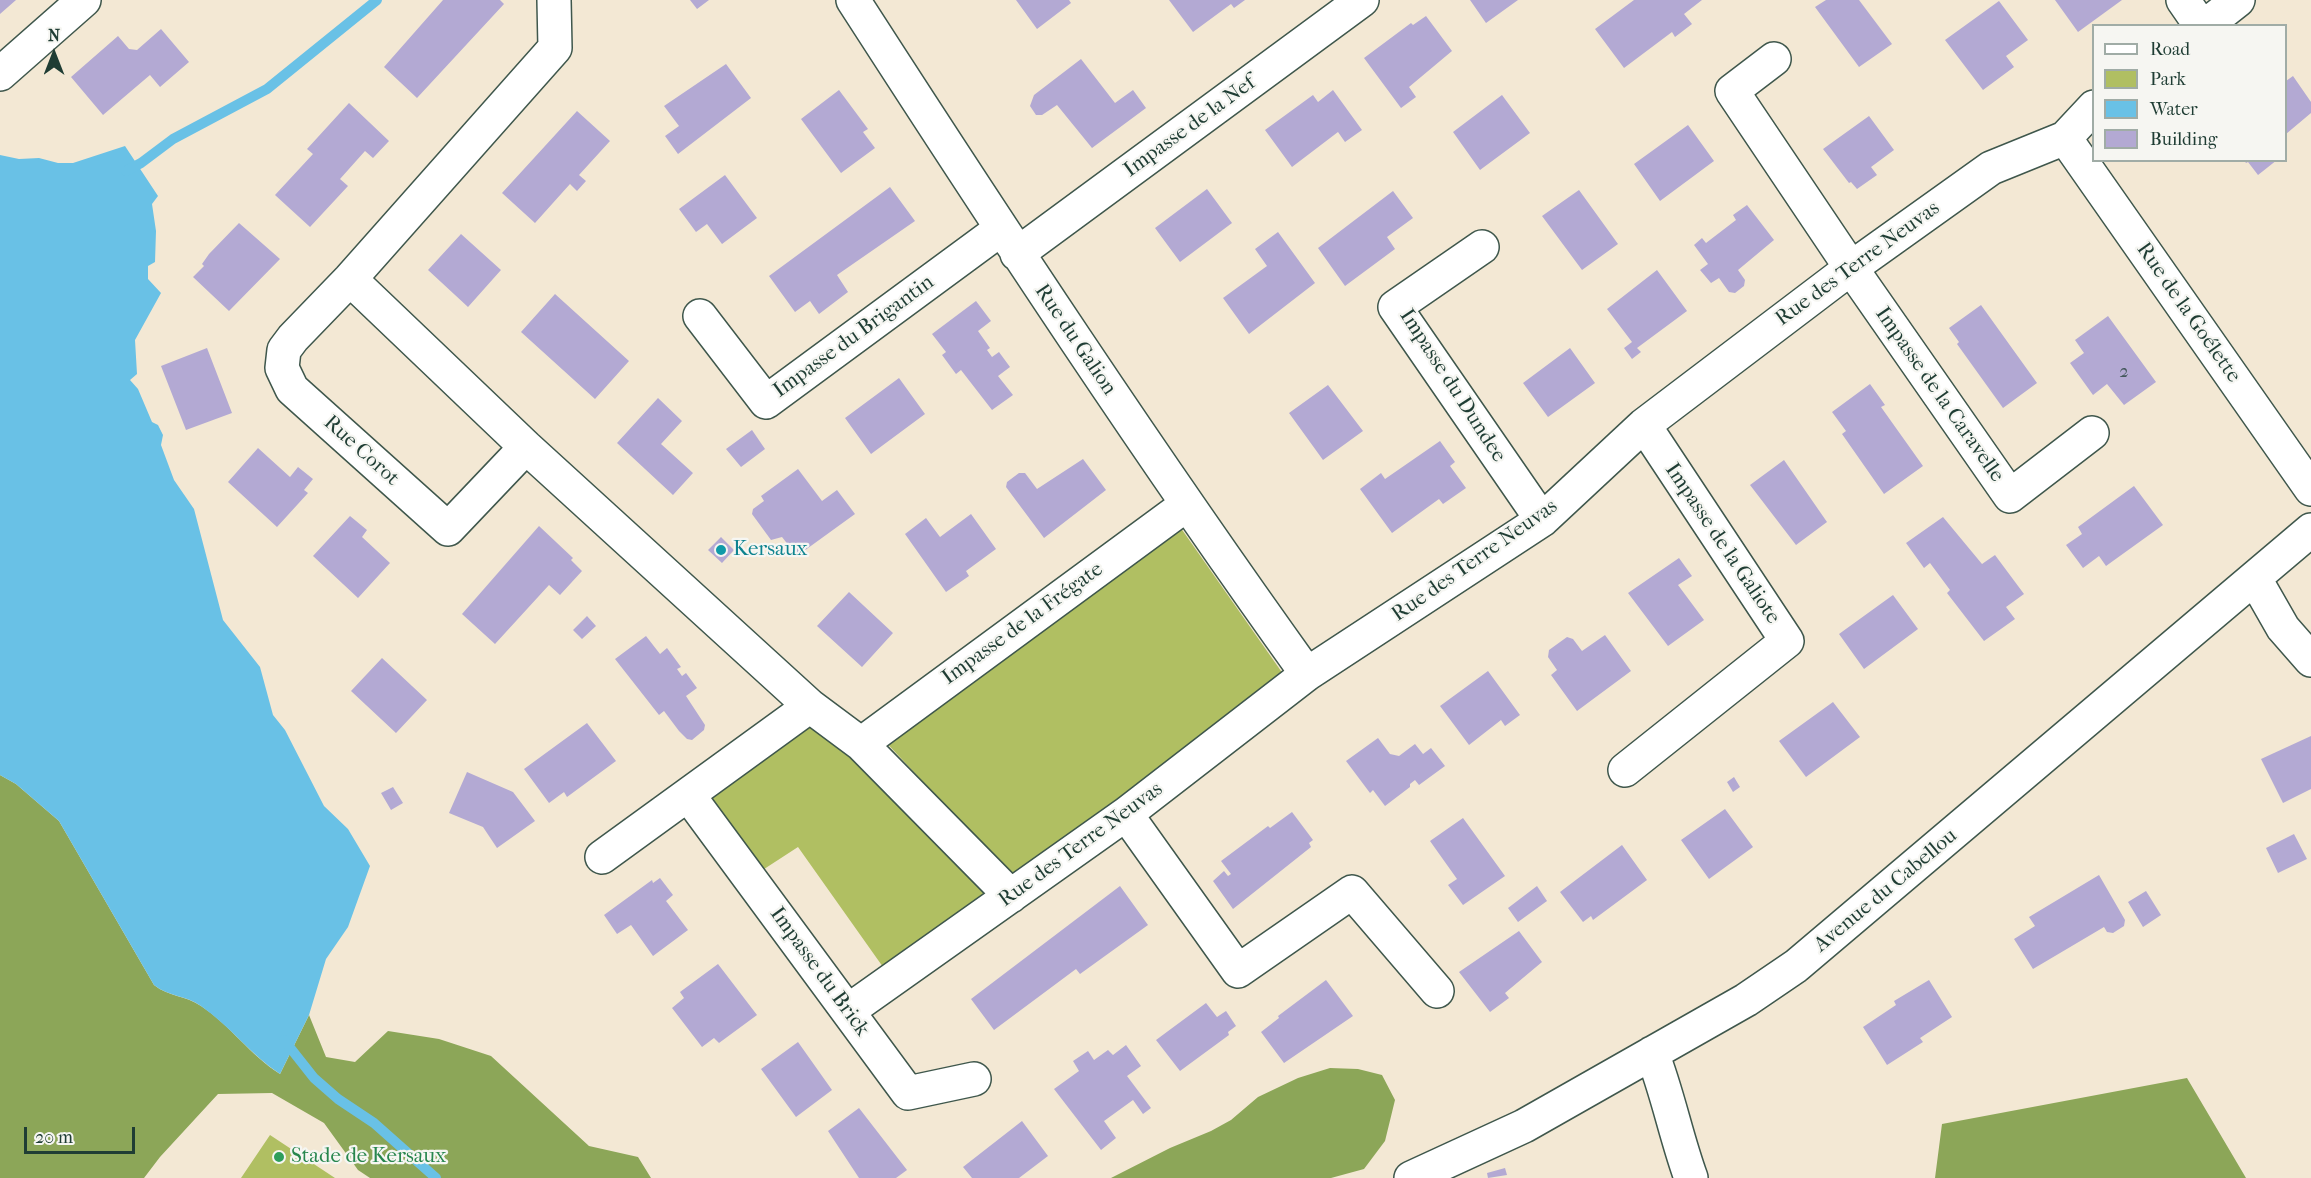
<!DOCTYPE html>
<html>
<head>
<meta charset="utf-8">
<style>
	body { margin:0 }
	#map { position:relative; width:2311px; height:1178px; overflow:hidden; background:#f3e8d4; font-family:"IM FELL French Canon",serif }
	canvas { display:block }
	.legend { position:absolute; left:2092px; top:24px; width:195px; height:138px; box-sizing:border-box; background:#f6f6f2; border:2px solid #a0aca6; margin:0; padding:8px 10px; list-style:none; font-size:18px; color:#1f3d34 }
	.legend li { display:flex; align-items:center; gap:12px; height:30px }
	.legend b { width:30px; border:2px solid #a0aca6 }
	.north { position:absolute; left:24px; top:24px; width:60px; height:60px; -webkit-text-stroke:4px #f6f6f2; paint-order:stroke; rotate:0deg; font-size:16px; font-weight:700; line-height:24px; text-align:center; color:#1f3d34 }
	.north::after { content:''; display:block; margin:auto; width:21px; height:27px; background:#1f3d34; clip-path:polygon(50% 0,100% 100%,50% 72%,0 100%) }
	.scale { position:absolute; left:24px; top:1127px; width:111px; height:27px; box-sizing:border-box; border:3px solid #1f3d34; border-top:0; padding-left:8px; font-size:18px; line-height:21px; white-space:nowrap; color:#1f3d34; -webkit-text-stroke:4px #f6f6f2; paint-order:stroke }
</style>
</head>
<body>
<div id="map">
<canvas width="2311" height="1178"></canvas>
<ul class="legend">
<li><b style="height:8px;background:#fff"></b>Road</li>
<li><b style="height:16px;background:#b0bf62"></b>Park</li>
<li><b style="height:16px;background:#69c1e6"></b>Water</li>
<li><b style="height:16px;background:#b3a9d3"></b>Building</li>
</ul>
<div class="north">N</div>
<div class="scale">20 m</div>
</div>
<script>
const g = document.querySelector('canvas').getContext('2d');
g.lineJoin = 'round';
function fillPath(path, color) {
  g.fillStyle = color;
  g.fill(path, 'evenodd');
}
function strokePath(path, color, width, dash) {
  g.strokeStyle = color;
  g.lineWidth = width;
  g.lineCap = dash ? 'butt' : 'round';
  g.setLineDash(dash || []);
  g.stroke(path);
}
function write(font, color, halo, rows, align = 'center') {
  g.font = font + ' "IM FELL French Canon",serif';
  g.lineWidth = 4.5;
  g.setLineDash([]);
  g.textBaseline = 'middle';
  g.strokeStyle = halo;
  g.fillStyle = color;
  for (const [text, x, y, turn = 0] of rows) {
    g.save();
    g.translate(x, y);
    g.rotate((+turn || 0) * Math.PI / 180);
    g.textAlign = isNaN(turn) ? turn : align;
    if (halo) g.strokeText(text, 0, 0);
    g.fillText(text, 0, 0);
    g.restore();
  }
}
const green = new Path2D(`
	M1178 524 1288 681 1013 878 881 737Z
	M816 715 991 893 883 967 798 847 758 873 700 800Z
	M270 1135 335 1178H241Z`);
const forest = new Path2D(`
	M0 775 16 784 59 821 154 985C169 997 185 995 201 1006 230 1025 250 1055 280 1074L309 1015 326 1057 355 1062 388 1031 439 1039 491 1056 589 1146 638 1157 651 1178H370L358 1170 324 1123 272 1093 218 1094 160 1157 144 1178H0Z
	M1330 1068 1358 1069 1382 1075 1395 1100 1385 1141 1364 1169 1331 1178H1111L1170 1148 1211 1131 1231 1120 1258 1097 1298 1078Z
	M2187 1078 2246 1178H1935L1942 1124Z`);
const water = new Path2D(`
	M125 146 158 196 152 204 156 231 155 262 148 266V279L161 293 135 340 137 374 130 380 138 389 152 422 158 425 163 435 161 445 174 480 194 509 223 620 260 667 273 715 285 730 324 806 348 829 370 866 348 927 326 959 309 1015 280 1074C251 1055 230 1026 201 1006 186 995 169 997 154 985L59 821 16 784 0 775V155L19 159 39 158 58 163H73Z`);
const stream = new Path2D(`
	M126 171 141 163 173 139 267 89 377 0
	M284 1040 314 1078 338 1099 374 1123 436 1178`);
const building = new Path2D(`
	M0 0H16L0 14Z
	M443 0H500L504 4 417 98 384 67Z
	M690 0H709L697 9Z
	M1016 0H1069L1071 3 1037 29Z
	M1169 0H1245L1234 8 1231 4 1193 32Z
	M1470 0H1518L1486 23Z
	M1634 0H1702L1684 14 1692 24 1675 37 1672 32 1624 68 1595 29Z
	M1826 0H1859L1892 44 1859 67 1815 7Z
	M2055 0H2122L2078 32Z
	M1999 1 2028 40 2006 56 2014 67 1983 90 1945 40Z
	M1426 16 1452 51 1409 87 1416 97 1401 108 1364 58 1411 23 1413 25Z
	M161 29 189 62 160 87 150 75 103 115 71 77 118 36 129 49 137 50Z
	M1081 59 1115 103 1133 90 1146 108 1092 148 1057 105 1042 115H1036L1030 106 1034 95Z
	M726 64 751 98 678 154 665 136 679 126 664 106Z
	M2293 76 2311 102V113L2286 134V81Z
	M839 90 868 129 863 132 875 148 841 173 801 119Z
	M1333 90 1362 130 1345 142 1338 132 1292 167 1265 130 1313 95 1318 102Z
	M1502 95 1530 133 1480 170 1453 132Z
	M349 103 389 141 373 158 365 151 340 179 348 186 310 227 275 195 313 154 307 149Z
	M577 111 610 141 579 175 586 181 577 191 570 184 535 223 502 193Z
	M1869 116 1894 150 1871 167 1877 175 1857 189 1851 182 1849 183 1823 149Z
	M1688 125 1714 161 1660 201 1634 164Z
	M2244 160H2277L2258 175 2248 162 2246 163Z
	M725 175 757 218 722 244 707 224 696 232 679 209Z
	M890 187 915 221 837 275 848 292 819 314 810 301 795 312 769 276Z
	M1207 189 1232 223 1180 262 1155 228Z
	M1579 190 1618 244 1582 270 1542 216Z
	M1393 191 1413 218 1387 237 1395 249 1345 286 1318 248Z
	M1747 205 1774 240 1738 270 1745 280 1744 286 1735 293 1729 292 1719 278 1711 283 1700 270 1708 264 1694 245 1702 238 1706 243 1736 220 1733 215Z
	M239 223 280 259 229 311 193 277 204 266 202 264 209 254Z
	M1278 232 1315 283 1249 334 1223 298 1267 266 1255 249Z
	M461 234 501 270 468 307 428 270Z
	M1657 270 1687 311 1637 348 1641 352 1632 359 1624 348 1632 342 1607 309Z
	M555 294 629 361 595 399 521 332Z
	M976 301 991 321 978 331 990 348 987 350 992 357 999 352 1010 367 998 376 1013 395 992 410 961 370 956 374 942 355 946 352 932 334Z
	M1981 305 2037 383 2003 408 1957 344 1959 342 1949 328Z
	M2108 316 2156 382 2124 405 2107 384 2093 395 2070 363 2084 353 2075 340Z
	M207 348 232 413 186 430 161 366Z
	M1570 348 1595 383 1548 417 1523 383Z
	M899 378 925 414 871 454 845 418Z
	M1870 384 1885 405 1881 407 1923 466 1884 494 1842 434 1846 431 1832 412Z
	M1328 385 1363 431 1323 460 1289 413Z
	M658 398 682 421 661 444 693 473 673 495 617 443Z
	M752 430 765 449 741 467 726 449Z
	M1440 441 1455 462 1450 466 1466 488 1443 504 1439 499 1392 533 1360 489 1381 473 1385 479Z
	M258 448 290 477 298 467 313 479 304 490 308 493 277 527 228 482Z
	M1083 459 1106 490 1044 538 1006 487 1007 482 1019 473H1025L1037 489Z
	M1784 460 1827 522 1796 545 1750 485Z
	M798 469 822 501 837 490 855 514 797 556 782 537 771 540 752 514 753 509 764 501 761 496Z
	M2134 486 2163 525 2106 566 2099 556 2083 568 2066 545 2082 534 2078 527Z
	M971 514 996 549 966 571 969 576 946 592 905 534 926 518 940 537Z
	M350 516 367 530 362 537 390 563 358 598 313 556Z
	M1943 517 1982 564 1995 555 2024 594 2006 607 2015 619 1984 641 1947 593 1950 590 1930 563 1924 568 1906 543Z
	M539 526 573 558 571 560 582 571 560 595 549 585 495 644 462 614Z
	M721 537 734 550 722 563 708 550Z
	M1679 558 1692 576 1678 585 1704 620 1668 646 1628 593Z
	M849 592 893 633 862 667 817 626Z
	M1893 595 1918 629 1864 669 1839 634Z
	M587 616 596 626 582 639 573 630Z
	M1605 635 1631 671 1577 711 1551 675 1557 670 1548 657 1549 650 1567 637 1573 639 1582 651Z
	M646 636 660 654 667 648 681 667 677 669 682 676 686 673 697 688 686 696 705 725 704 730 692 740 687 739 679 731 664 711 659 715 615 659Z
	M382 658 427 700 396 733 351 691Z
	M1488 671 1520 715 1505 726 1501 720 1469 745 1440 706Z
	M1833 702 1860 737 1806 777 1779 741Z
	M587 723 616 761 567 797 564 792 549 803 524 769Z
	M2311 736V789L2283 803 2261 759Z
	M1378 738 1390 754 1399 756 1415 744 1423 754 1431 748 1445 766 1419 785 1415 780 1410 784V787L1385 806 1373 790 1370 793 1346 761Z
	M467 772 513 792 535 821 497 848 483 827 449 813Z
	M1734 777 1740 787 1733 792 1727 782Z
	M393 787 403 803 391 810 381 793Z
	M1725 809 1753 847 1709 879 1681 840Z
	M1292 812 1313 840 1309 843 1311 847 1233 909 1213 881 1224 871 1228 876 1231 874 1221 861 1268 826 1270 828Z
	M1463 818 1505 876 1463 905 1448 885 1457 879 1430 841Z
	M2294 834 2307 859 2278 873 2266 848Z
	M1622 845 1647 880 1593 920 1591 916 1583 922 1560 892Z
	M2099 875 2125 920 2124 926 2113 933 2107 932 2104 927 2033 969 2014 939 2035 926 2029 917Z
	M660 878 673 895 666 901 688 930 653 956 631 925 617 934 604 915 652 880 653 883Z
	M1120 886 1148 925 1080 974 1076 969 994 1030 971 999Z
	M1537 886 1547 901 1518 922 1508 908Z
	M2146 891 2161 915 2143 927 2128 902Z
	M1519 931 1542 962 1505 993 1509 998 1490 1012 1459 972Z
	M718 964 757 1015 719 1043 714 1038 702 1047 672 1008 684 998 680 992Z
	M1326 980 1353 1016 1284 1063 1261 1032 1279 1018 1278 1016Z
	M1929 980 1952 1017 1920 1038 1923 1042 1887 1065 1863 1027 1896 1005 1894 1001Z
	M1206 1003 1217 1017 1226 1011 1236 1026 1228 1032 1229 1035 1180 1071 1156 1040Z
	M798 1042 832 1090 796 1117 761 1069Z
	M1126 1045 1141 1066 1127 1076 1151 1108 1143 1114 1133 1100 1104 1121 1116 1138 1101 1150 1054 1089 1079 1071 1073 1061 1088 1051 1094 1060 1108 1050 1113 1055Z
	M859 1108 907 1170 896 1178H859L828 1131Z
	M1022 1121 1048 1156 1019 1178H972L963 1167Z
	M1505 1168 1507 1175 1488 1178 1487 1173Z`);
const minor = new Path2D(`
	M853 0C1000 228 1149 454 1307 674
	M2183 0 2201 26
	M2205 26 2238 0
	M1774 59 1732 91 1851 268 2010 496 2092 433
	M0 74 84 0
	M2065 138 2311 489
	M1482 247 1395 307 1542 520
	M1017 254 1362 0
	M350 279 526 447 810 706 861 744 1011 896
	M700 316 766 402 1001 229
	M526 447 448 529 292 389 282 368 284 350 293 338 350 279 555 48 554 0
	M2255 579 2283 628 2311 660
	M861 744 1186 505
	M1625 770 1787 641 1644 425
	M689 796 908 1093 974 1079
	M1126 814 1238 971 1352 892 1437 991
	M602 857 810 706
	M848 1011 1126 814 1307 674 1542 520 1644 425 1851 268 1991 168 2065 138 2094 107
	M1652 1053C1668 1094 1676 1137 1691 1178
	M1411 1178 1524 1126 1746 1000 1796 966 2311 530`);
const markers = [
	[721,550,6,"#0f9aa8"],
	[279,1157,6,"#2e9e5b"]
];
const numberNames = [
	["2",2124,373]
];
const streetNames = [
	["Impasse de la Nef",1190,127,-36],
	["Rue des Terre Neuvas",1858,264,-36],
	["Rue de la Goélette",2188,313,55],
	["Impasse du Brigantin",854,337,-36],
	["Rue du Galion",1075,340,56],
	["Impasse du Dundee",1452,386,57],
	["Impasse de la Caravelle",1939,395,55],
	["Rue Corot",361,451,42],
	["Impasse de la Galiote",1722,544,56],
	["Rue des Terre Neuvas",1475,561,-35],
	["Impasse de la Frégate",1023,624,-36],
	["Rue des Terre Neuvas",1081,845,-36],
	["Avenue du Cabellou",1886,891,-40],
	["Impasse du Brick",819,972,54]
];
const cultureNames = [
	["Kersaux",733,550]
];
const leisureNames = [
	["Stade de Kersaux",291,1157]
];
fillPath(green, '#b0bf62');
fillPath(forest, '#8ca658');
fillPath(water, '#69c1e6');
strokePath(stream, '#69c1e6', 10);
fillPath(building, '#b3a9d3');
strokePath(minor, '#3f574c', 36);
strokePath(minor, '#fff', 33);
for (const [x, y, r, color] of markers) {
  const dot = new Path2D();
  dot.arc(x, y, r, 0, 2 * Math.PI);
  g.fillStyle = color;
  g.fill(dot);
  strokePath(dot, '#f6f6f2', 2);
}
write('18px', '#44585c', null, numberNames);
write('21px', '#1f3d34', '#f6f6f2', streetNames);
write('21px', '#0d838f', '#f6f6f2', cultureNames, 'left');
write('21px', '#27864d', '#f6f6f2', leisureNames, 'left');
</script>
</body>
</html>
